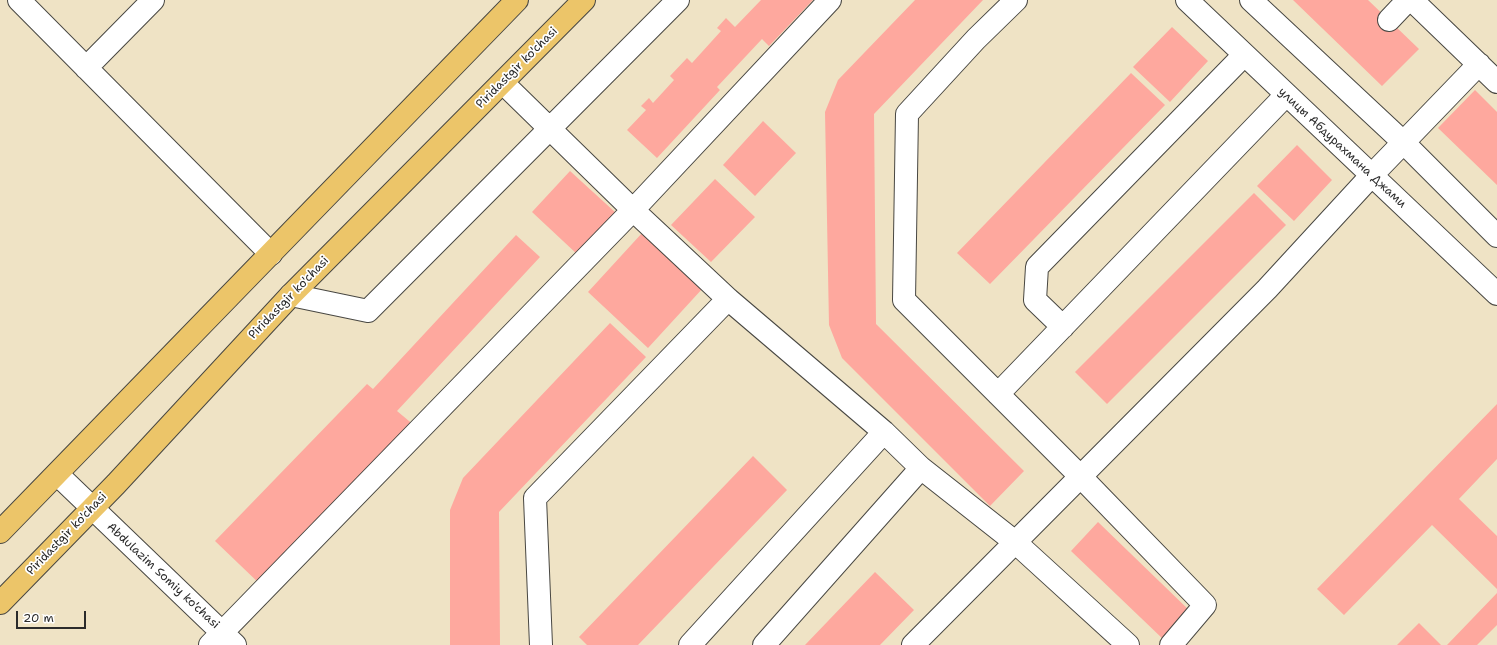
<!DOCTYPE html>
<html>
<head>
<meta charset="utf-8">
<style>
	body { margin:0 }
	#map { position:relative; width:1497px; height:645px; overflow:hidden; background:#efe3c5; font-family:"Shantell Sans",sans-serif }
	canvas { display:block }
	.scale { position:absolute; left:16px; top:611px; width:70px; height:18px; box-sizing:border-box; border:2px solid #2b2b2b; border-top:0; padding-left:5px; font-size:12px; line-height:14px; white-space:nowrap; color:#2b2b2b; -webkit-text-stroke:3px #fff; paint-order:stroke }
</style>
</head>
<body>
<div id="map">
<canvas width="1497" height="645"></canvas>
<div class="scale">20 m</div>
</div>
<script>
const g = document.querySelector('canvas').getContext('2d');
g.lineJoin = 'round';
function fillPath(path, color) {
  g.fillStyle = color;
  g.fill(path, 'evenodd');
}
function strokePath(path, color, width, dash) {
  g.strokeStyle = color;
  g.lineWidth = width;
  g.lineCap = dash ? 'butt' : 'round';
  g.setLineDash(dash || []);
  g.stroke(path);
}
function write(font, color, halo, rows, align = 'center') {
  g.font = font + ' "Shantell Sans",sans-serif';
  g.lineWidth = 3.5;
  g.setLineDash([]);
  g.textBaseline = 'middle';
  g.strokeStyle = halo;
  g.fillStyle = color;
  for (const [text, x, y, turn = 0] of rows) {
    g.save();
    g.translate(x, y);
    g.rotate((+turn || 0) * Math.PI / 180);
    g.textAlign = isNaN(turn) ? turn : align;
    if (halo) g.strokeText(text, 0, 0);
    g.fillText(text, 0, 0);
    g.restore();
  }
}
const building = new Path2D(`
	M761 0H813L769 46 762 39 717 87 720 90 657 158 627 130 646 110 641 106 649 98 653 103 674 80 670 76 687 58 692 63 721 31 717 28 726 18 735 27Z
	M915 0H983L874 114 876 324 1024 471 990 506 842 358 829 325 825 112 838 80Z
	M1293 0H1368L1419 49 1382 86Z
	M1172 27 1208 61 1170 102 1133 67Z
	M1131 73 1165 105 990 284 957 253Z
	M1475 90 1497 112V185L1438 128Z
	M763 121 796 153 755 196 723 165Z
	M1297 145 1332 180 1294 221 1257 186Z
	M570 171 616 213 578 255 532 212Z
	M715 179 755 217 711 262 671 225Z
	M1254 193 1286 225 1107 404 1075 372Z
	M643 232 703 288 648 348 588 292Z
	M516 235 540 257 397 411 415 426 263 587 215 541 367 384 373 389Z
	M610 323 646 357 499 512 500 645H450V510L463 478Z
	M1497 404V459L1459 499 1497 536V589L1432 525 1344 615 1317 589Z
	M753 456 787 490 638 645H587L579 637Z
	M1098 522 1191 612 1164 640 1071 551Z
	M875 572 914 610 880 645H805Z
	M1497 593V625L1477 645H1447Z
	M1419 623 1441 645H1397Z`);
const minor = new Path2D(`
	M19 0 271 254
	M1016 0 976 39 907 114 904 300 1080 476 1205 605 1171 645
	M1187 0 1497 294
	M1251 0 1403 142 1497 236
	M1412 0 1497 82
	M1389 20 1408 0
	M86 68 153 0
	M503 83 633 210 728 299 884 432 921 468 1015 542 1128 645
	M291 295 368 311 678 0
	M1063 327 1035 300 1037 267 1244 55
	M998 394 1286 95
	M57 474 235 645
	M210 645 633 210 830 0
	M541 645 535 498 728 299
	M690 645 884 432
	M764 645 921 468
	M913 645 1267 289 1371 176 1479 64`);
const major = new Path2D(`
	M0 532 517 0
	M0 603 116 484 291 295 584 0`);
const streetNames = [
	["Piridastgir ko'chasi",517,68,-45],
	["улицы Абдурахмана Джами",1342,148,43],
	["Piridastgir ko'chasi",289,298,-46],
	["Piridastgir ko'chasi",67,534,-46],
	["Abdulazim Somiy ko'chasi",163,576,43]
];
fillPath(building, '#fea89e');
strokePath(minor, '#484742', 24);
strokePath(major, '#484742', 24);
strokePath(minor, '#fff', 22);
strokePath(major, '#ecc569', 22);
write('12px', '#2b2b2b', '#fff', streetNames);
</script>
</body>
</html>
